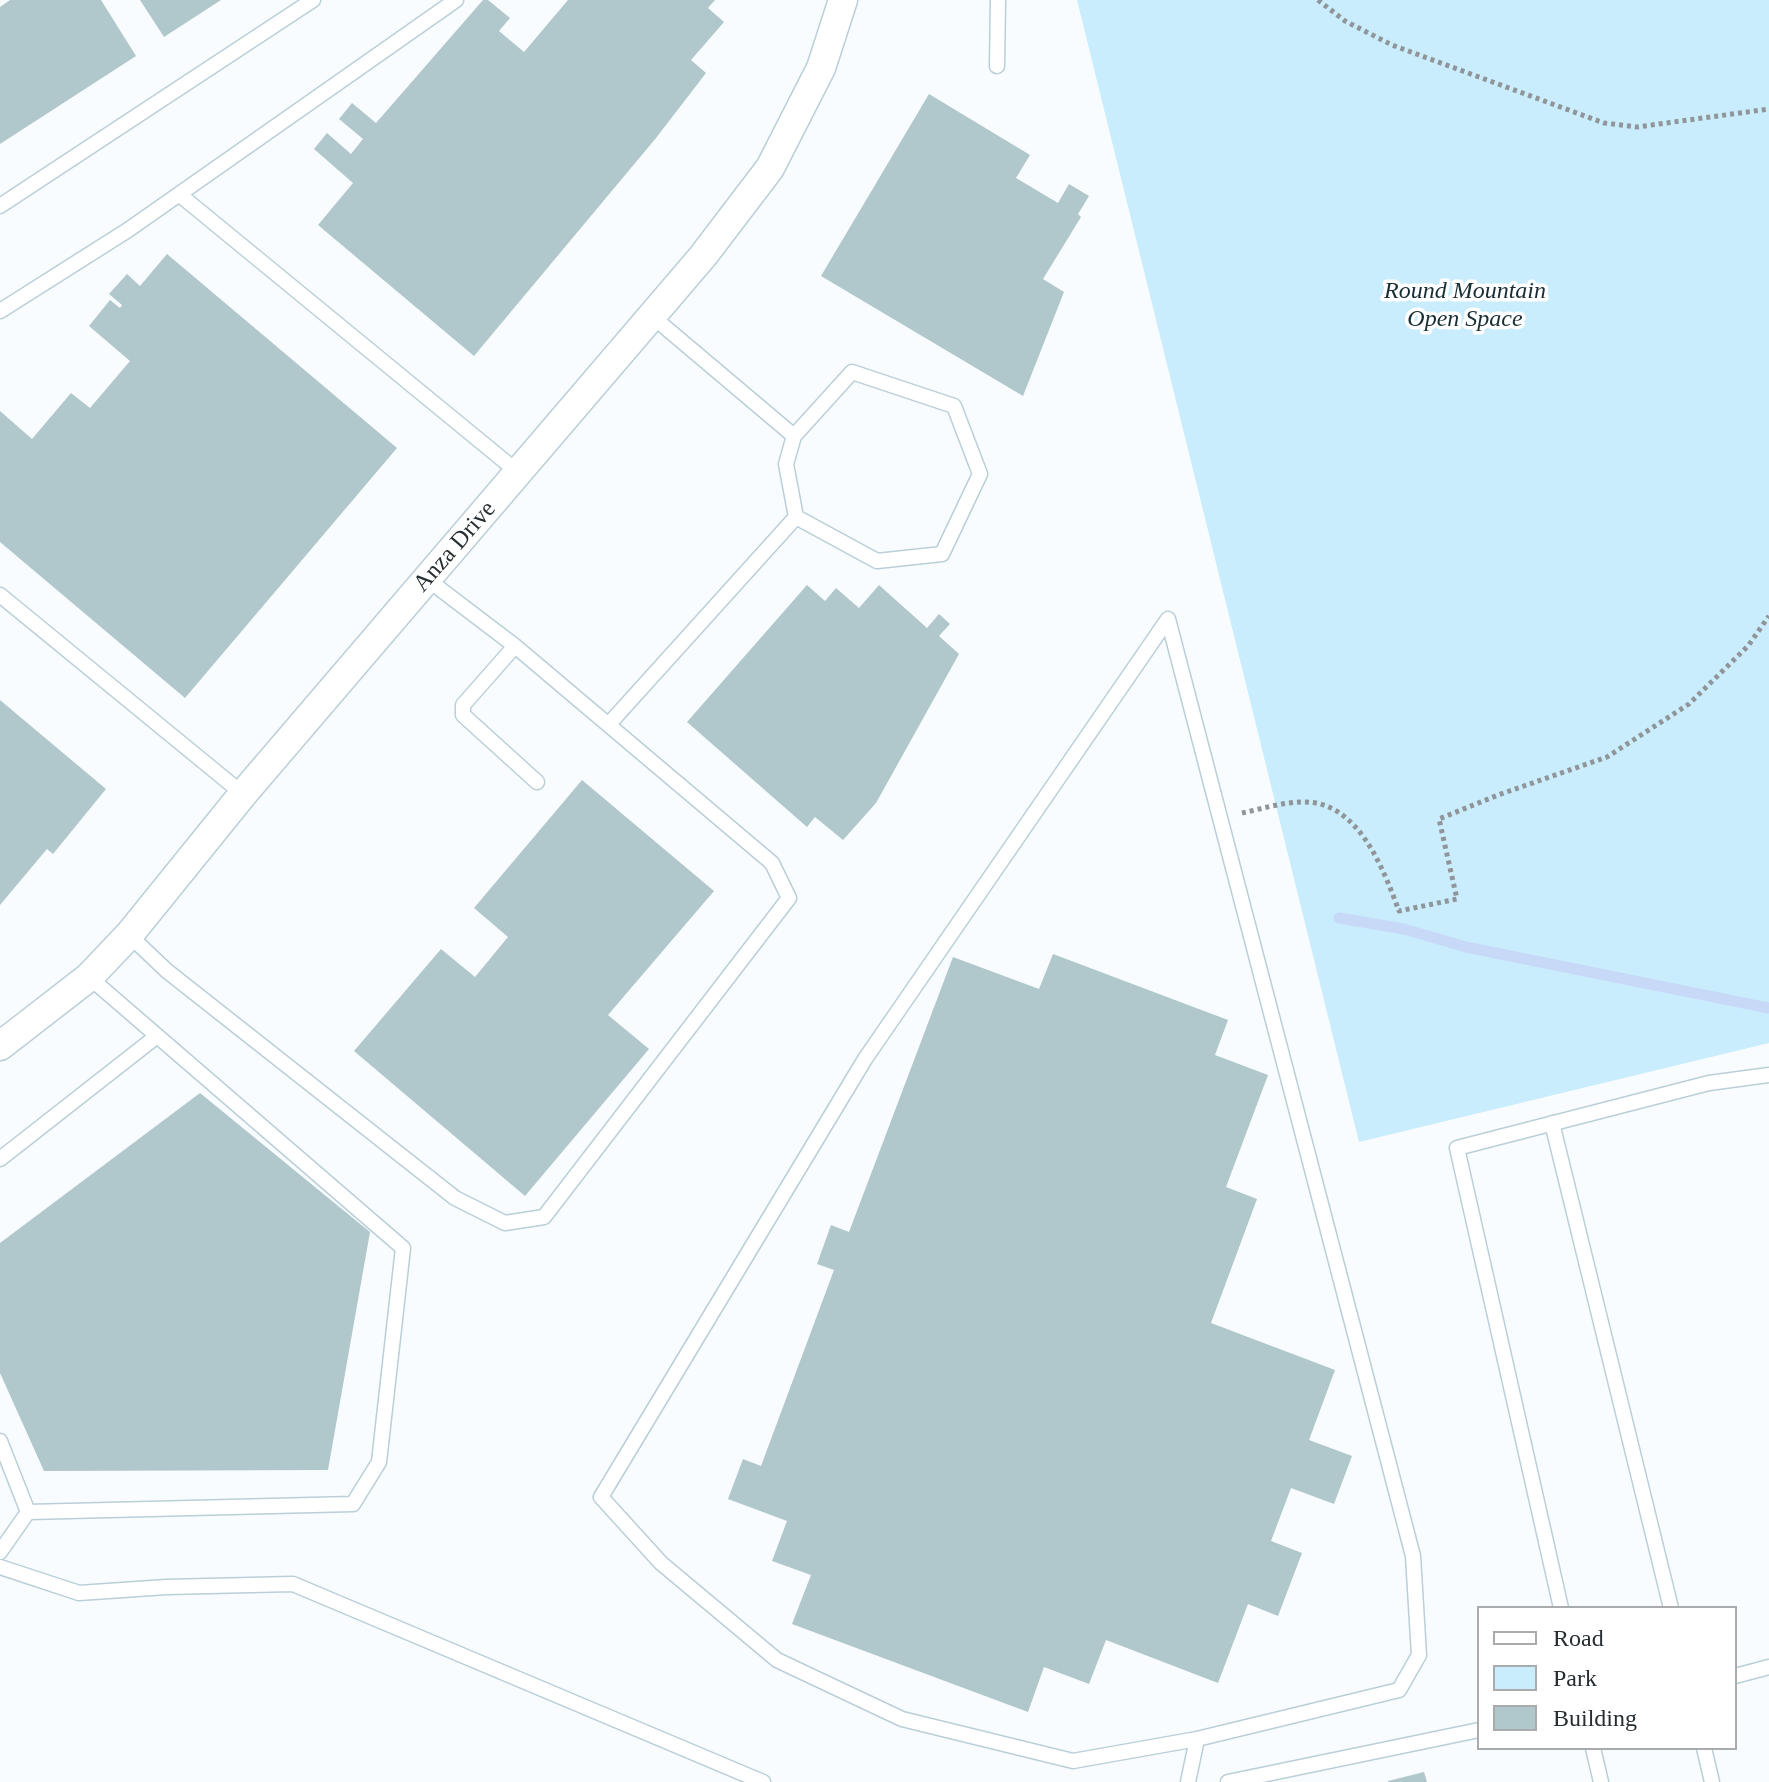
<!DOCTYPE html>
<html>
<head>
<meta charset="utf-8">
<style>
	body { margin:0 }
	#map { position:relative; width:1769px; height:1782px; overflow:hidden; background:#f8fcfe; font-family:"Times New Roman",serif }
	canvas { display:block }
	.legend { position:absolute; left:1477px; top:1606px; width:260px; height:144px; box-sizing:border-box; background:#fff; border:2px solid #a9abad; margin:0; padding:10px 14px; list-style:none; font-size:24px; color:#272e32 }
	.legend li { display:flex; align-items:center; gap:16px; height:40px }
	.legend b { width:40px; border:2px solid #a9abad }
</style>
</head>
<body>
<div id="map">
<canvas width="1769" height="1782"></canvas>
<ul class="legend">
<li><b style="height:10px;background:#fff"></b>Road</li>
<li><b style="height:22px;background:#c9edfd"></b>Park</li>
<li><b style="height:22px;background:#b0c7cb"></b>Building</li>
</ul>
</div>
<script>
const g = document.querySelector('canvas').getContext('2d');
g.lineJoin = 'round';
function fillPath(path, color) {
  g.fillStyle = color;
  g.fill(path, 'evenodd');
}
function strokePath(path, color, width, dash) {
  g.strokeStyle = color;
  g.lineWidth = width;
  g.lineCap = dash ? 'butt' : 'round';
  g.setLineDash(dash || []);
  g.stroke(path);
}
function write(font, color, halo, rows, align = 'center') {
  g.font = font + ' "Times New Roman",serif';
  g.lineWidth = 7;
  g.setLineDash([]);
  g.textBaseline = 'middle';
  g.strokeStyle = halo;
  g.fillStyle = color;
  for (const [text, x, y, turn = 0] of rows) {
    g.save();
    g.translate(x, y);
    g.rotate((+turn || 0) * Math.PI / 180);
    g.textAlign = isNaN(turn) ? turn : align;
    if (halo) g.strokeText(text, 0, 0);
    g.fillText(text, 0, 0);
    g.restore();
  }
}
const green = new Path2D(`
	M1077 0H1769V1043L1359 1142Z`);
const stream = new Path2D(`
	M1339 918 1404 929 1466 947 1769 1008`);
const building = new Path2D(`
	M10 0H101L136 56 0 144V7Z
	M140 0H221L164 37Z
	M483 0H488L510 18 499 31 524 52 568 0H715L708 8 724 22 691 60 706 73 656 138 474 356 318 225 353 183 314 149 327 133 351 154 363 139 339 119 352 103 376 123Z
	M929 94 1030 155 1016 178 1058 203 1069 184 1089 196 1078 214 1081 217 1043 279 1064 292 1023 396 821 276Z
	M167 254 397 448 185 698 0 542V411L32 439 71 393 90 408 130 361 89 326 110 300 120 308 122 305 109 294 127 274 140 286Z
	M807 585 825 601 836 588 859 608 879 585 927 628 939 614 950 624 939 636 959 654 876 803 843 840 815 817 807 827 687 722Z
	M0 700 106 789 53 854 47 849 0 905Z
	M582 780 714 891 608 1015 649 1049 525 1196 354 1051 441 949 475 977 508 937 474 908Z
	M1053 954 1228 1020 1215 1055 1268 1075 1226 1187 1257 1199 1211 1323 1335 1370 1309 1440 1352 1456 1334 1504 1291 1488 1271 1541 1302 1553 1278 1616 1248 1604 1218 1683 1106 1640 1089 1684 1044 1667 1028 1712 792 1624 811 1575 772 1561 787 1521 728 1499 743 1459 761 1466 834 1270 817 1264 831 1225 849 1232 953 957 1039 989Z
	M200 1093 370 1232 328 1470 44 1471 0 1373V1243Z
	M1424 1772 1427 1782H1388V1781Z`);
const path = new Path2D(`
	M1318 0 1345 21 1392 45 1604 123 1637 127 1769 109
	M1242 813C1261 809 1283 802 1303 802 1358 801 1383 868 1399 911L1457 899 1439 819 1498 795 1607 757 1689 704 1748 646 1769 616`);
const service = new Path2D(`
	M997 66 998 0
	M180 195 519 473
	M0 206 313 0
	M0 311 128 230 456 0
	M794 436 786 464 796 517
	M0 595 243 794
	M1168 619 1413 1556 1419 1655 1399 1690 1197 1739 1073 1761 902 1719 777 1660 661 1563 601 1497 865 1059Z
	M515 646 463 705V715L537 782
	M609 724 796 517 877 561 942 554 980 474 954 406 852 372 794 436 653 317
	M129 935 167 971 455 1198 505 1223 544 1217 789 898 772 863 515 646 427 579
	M1552 1123 1671 1608
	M0 1159 157 1036
	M0 1441 28 1512
	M0 1552 28 1512 353 1504 379 1462 403 1248 89 977
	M0 1567 79 1593 166 1587 293 1584 763 1782
	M1561 1608 1457 1148 1709 1083 1769 1075
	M1735 1676 1769 1667
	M1593 1748 1601 1782
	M1704 1748 1712 1782
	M1188 1782 1197 1739
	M1228 1782 1479 1730`);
const minor = new Path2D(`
	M0 1046 89 977 129 935 243 794 703 256 770 168 821 68 843 0`);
const parkNames = [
	["Round Mountain",1465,292],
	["Open Space",1465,320]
];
const streetNames = [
	["Anza Drive",455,547,-49]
];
fillPath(green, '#c9edfd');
strokePath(stream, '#c8d9f8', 11);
fillPath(building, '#b0c7cb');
strokePath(service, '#bacfd8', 17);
strokePath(minor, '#bacfd8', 31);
strokePath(path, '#8f9598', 5, [4, 4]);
strokePath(service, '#fff', 14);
strokePath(minor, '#fff', 28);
write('italic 24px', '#192d35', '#fff', parkNames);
write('24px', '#272e32', '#fff', streetNames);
</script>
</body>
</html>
